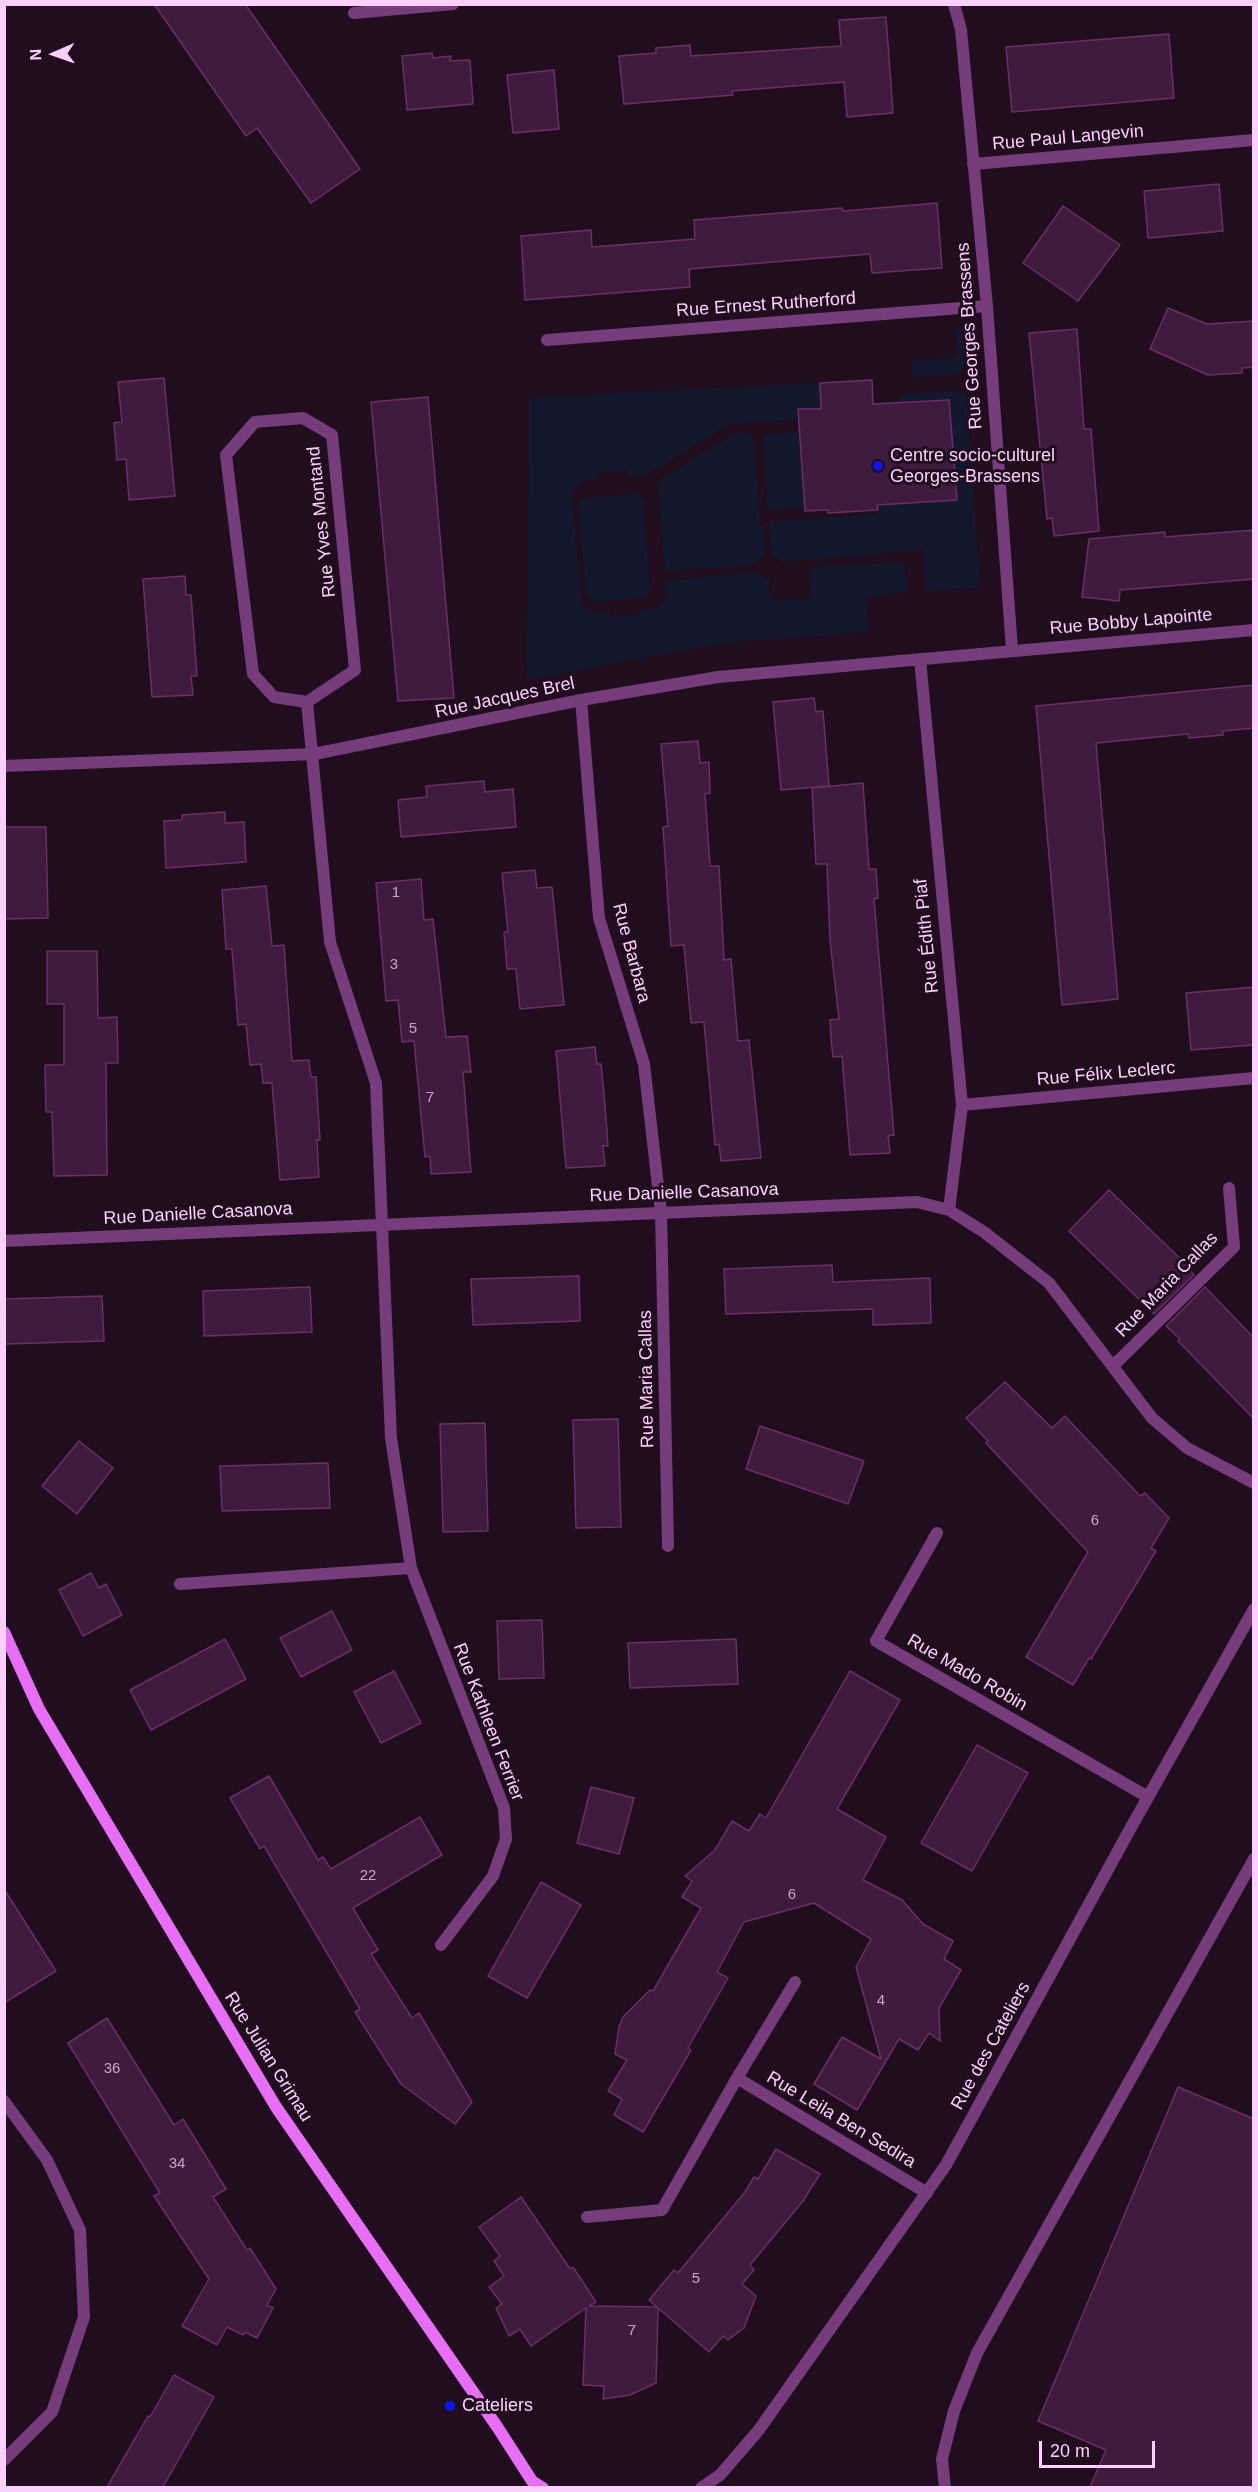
<!DOCTYPE html>
<html>
<head>
<meta charset="utf-8">
<style>
	body { margin:0 }
	#map { position:relative; width:1258px; height:2492px; overflow:hidden; background:#200e1f; font-family:Helvetica,sans-serif }
	canvas { display:block }
	.frame { position:absolute; inset:0; border:6px solid #fbd0fc; pointer-events:none }
	.north { position:absolute; left:24px; top:24px; width:60px; height:60px; -webkit-text-stroke:4px #200e1f; paint-order:stroke; rotate:268deg; font-size:16px; font-weight:700; line-height:24px; text-align:center; color:#fbd0fc }
	.north::after { content:''; display:block; margin:auto; width:21px; height:27px; background:#fbd0fc; clip-path:polygon(50% 0,100% 100%,50% 72%,0 100%) }
	.scale { position:absolute; left:1039px; top:2441px; width:116px; height:27px; box-sizing:border-box; border:3px solid #fbd0fc; border-top:0; padding-left:8px; font-size:18px; line-height:21px; white-space:nowrap; color:#fbd0fc; -webkit-text-stroke:4px #200e1f; paint-order:stroke }
</style>
</head>
<body>
<div id="map">
<canvas width="1258" height="2492"></canvas>
<div class="frame"></div>
<div class="north">N</div>
<div class="scale">20 m</div>
</div>
<script>
const g = document.querySelector('canvas').getContext('2d');
g.lineJoin = 'round';
function fillPath(path, color) {
  g.fillStyle = color;
  g.fill(path, 'evenodd');
}
function strokePath(path, color, width, dash) {
  g.strokeStyle = color;
  g.lineWidth = width;
  g.lineCap = dash ? 'butt' : 'round';
  g.setLineDash(dash || []);
  g.stroke(path);
}
function write(font, color, halo, rows, align = 'center') {
  g.font = font + ' Helvetica,sans-serif';
  g.lineWidth = 6;
  g.setLineDash([]);
  g.textBaseline = 'middle';
  g.strokeStyle = halo;
  g.fillStyle = color;
  for (const [text, x, y, turn = 0] of rows) {
    g.save();
    g.translate(x, y);
    g.rotate((+turn || 0) * Math.PI / 180);
    g.textAlign = isNaN(turn) ? turn : align;
    if (halo) g.strokeText(text, 0, 0);
    g.fillText(text, 0, 0);
    g.restore();
  }
}
const green = new Path2D(`
	M961 328 964 367 957 374 912 377V361L958 358 956 329Z
	M820 383 821 409H799V420L731 423 646 475 628 477 627 470 597 473V480L582 481 571 493 582 605 592 613 609 611V618L639 615 640 610 655 609 667 598 665 581 757 572 769 580 770 601 811 599 810 567 898 562 905 566 907 592 866 597 868 632 723 643 527 680 529 398Z
	M955 391 966 394 980 587 926 591 923 550 782 562 772 555 769 522 878 514 877 505 956 500 949 400 900 402V395Z
	M744 432 753 437 760 526H763L765 554 754 565 665 571 658 481 734 434Z
	M800 432 804 507 768 510 763 435Z
	M639 493 643 500 650 591 647 597 592 602 587 597 578 504 582 499Z`);
const building = new Path2D(`
	M154 4H245L360 169 311 203 257 128 246 136Z
	M886 17 893 113 847 117 844 82 732 91 733 95 624 104 619 56 656 53V48L690 45 691 56 841 46 839 20Z
	M1169 34 1174 98 1012 112 1006 47Z
	M432 53 433 58 451 56 450 61 470 60 473 104 407 110 402 56Z
	M554 70 559 129 513 133 507 75Z
	M1219 184 1223 231 1148 238 1144 191Z
	M937 203 942 268 872 273 870 254 689 269 690 287 525 300 521 236 591 230 592 247 695 239 694 220 842 208 843 211Z
	M1063 206 1120 245 1078 301 1023 263Z
	M1168 308 1207 324 1254 321V367L1242 368V373L1208 375 1150 349Z
	M1077 329 1084 429H1091L1099 531 1054 536 1052 518 1047 519 1029 333Z
	M164 378 175 496 129 500 126 459 117 460 114 423 122 422 118 382Z
	M872 380 873 404 949 400 957 500 877 505 878 510 828 513V510L805 511 798 409H821L820 383Z
	M428 397 454 698 398 701 371 402Z
	M1254 530V579L1120 590 1119 601 1082 597 1089 539 1165 532V537Z
	M185 576 186 595H191L197 676H191L193 695 152 697 143 579Z
	M1254 685V728L1223 731V735L1189 738 1188 734 1096 743 1118 999 1062 1005 1036 706Z
	M814 698 816 712 823 711 829 786 781 790 773 702Z
	M698 741 700 763 709 762 710 793 705 794 710 866H719L724 960 731 959 738 1041 749 1040 761 1158 721 1161 719 1144 715 1145 704 1022 691 1023 684 945 671 946 663 827 668 826 661 744Z
	M484 781 485 792 513 789 516 827 401 837 398 800 427 797 426 786Z
	M863 783 869 869H876L878 898 874 899 894 1135 888 1136 890 1153 850 1155 842 1056 833 1057 831 1038 830 1020 839 1019 830 940 827 864H816L812 788Z
	M225 812V823L244 822 246 862 166 868 164 821 182 820V815Z
	M4 827H46L48 918 4 919Z
	M535 870 537 888 552 887 564 1005 520 1009 516 969H507L504 932H508L502 873Z
	M421 879 424 920 433 919 446 1037 467 1036 471 1072H463L471 1172 431 1174 430 1156 425 1157 414 1041 402 1042 398 1000 386 1001 376 883Z
	M266 886 272 946 284 945 292 1061 309 1060 311 1077H316L320 1140H317L319 1177 280 1180 272 1083H263L261 1064 250 1065 246 1024 238 1025 232 949H226L222 890Z
	M47 951H97L98 1018 117 1017 118 1063H106L107 1175 54 1176 52 1112H46L45 1065H64V1004H47Z
	M1254 987V1045L1191 1050 1186 993Z
	M595 1047 597 1064H601L605 1105 608 1146H603L605 1166 566 1168 556 1051Z
	M1109 1190 1191 1269 1190 1270 1194 1275 1154 1314 1069 1231Z
	M832 1265 833 1282 930 1278 931 1323 873 1325V1309L726 1314 724 1269Z
	M579 1276 580 1321 473 1325 471 1279Z
	M310 1287 312 1332 204 1336 203 1291Z
	M1205 1287 1254 1338V1419L1178 1341 1180 1339 1166 1326Z
	M102 1296 104 1341 4 1344V1299Z
	M1005 1382 1052 1428 1065 1416 1140 1496 1145 1493 1169 1518 1151 1548 1156 1551 1091 1659 1089 1658 1073 1685 1026 1657 1088 1552 986 1443 988 1441 966 1418Z
	M618 1419 621 1527 576 1528 573 1420Z
	M485 1423 488 1531 443 1532 440 1424Z
	M760 1426 864 1461 848 1504 746 1469Z
	M79 1441 113 1468 77 1514 42 1486Z
	M328 1463 330 1508 222 1511 220 1466Z
	M91 1573 99 1588 106 1584 122 1615 83 1636 59 1590Z
	M332 1611 352 1650 301 1677 280 1638Z
	M542 1620 544 1678 499 1679 497 1621Z
	M225 1639 246 1679 151 1730 130 1690Z
	M736 1639 738 1684 630 1688 628 1643Z
	M394 1671 421 1723 381 1743 354 1692Z
	M850 1671 900 1700 837 1809 886 1837 863 1880 902 1900 923 1924 953 1941 944 1959 961 1970 939 2008 940 2041 929 2033 918 2050 899 2039 857 2110 814 2084 842 2037 881 2059 856 1967 871 1939 814 1903 744 1922 717 1972 728 1978 688 2048 691 2050 643 2132 614 2115 622 2099 608 2091 627 2060 615 2054 619 2027 623 2017 650 1990 653 1991 701 1908 682 1897 692 1881 685 1876 715 1850 732 1821 749 1831 760 1814 766 1818Z
	M977 1745 1028 1773 972 1871 921 1843Z
	M269 1776 318 1860 323 1857 331 1869 420 1817 442 1855 353 1908 378 1950 371 1954 412 2018 419 2013 472 2102 455 2124 401 2084 355 2012 360 2009 264 1846 260 1849 230 1798Z
	M591 1787 634 1798 619 1854 577 1843Z
	M541 1882 581 1905 527 1998 488 1976Z
	M4 1889 56 1971 4 2003Z
	M107 2018 174 2125 183 2119 226 2189 213 2197 247 2250 250 2248 276 2289 267 2305 273 2308 257 2338 245 2332 243 2335 227 2327 217 2345 182 2326 209 2279 154 2196 160 2193 68 2043Z
	M1178 2087 1254 2119V2487H1090L1106 2450 1038 2421Z
	M776 2149 820 2174 803 2201 750 2265 754 2270 742 2284 756 2296 744 2328 728 2340 723 2336 709 2352 658 2308 656 2383 630 2395 603 2399 604 2386 583 2385 586 2308 531 2346 520 2329 509 2336 496 2308 502 2304 489 2287 504 2276 494 2261 500 2256 479 2227 521 2197 570 2269 573 2267 596 2302 589 2306 657 2307 649 2300 674 2270 678 2273 745 2192 754 2177 758 2179Z
	M174 2375 214 2397 163 2487H107L148 2416 150 2417Z`);
const lane = new Path2D(`
	M945 2488 942 2459 954 2411 977 2353 1254 1859`);
const street = new Path2D(`
	M954 4 961 30 987 306 1012 650
	M354 13 453 4
	M973 164 1254 140
	M547 340 987 306
	M920 659 962 1105 949 1210
	M581 700 599 918 644 1064 661 1212 668 1546
	M307 702 274 697 253 674 226 455 255 422 303 418 332 435 355 670 307 702 330 942 376 1083 391 1438 411 1568 504 1808 506 1839 493 1876 441 1945
	M4 766 314 754 581 700 718 677 1254 630
	M962 1105 1254 1078
	M4 1241 917 1202 949 1210 984 1232 1049 1283 1152 1418 1187 1448 1254 1483
	M1113 1366 1234 1247 1229 1188
	M937 1533 876 1641 1148 1797
	M180 1584 411 1568
	M737 2078 927 2193
	M4 2101 47 2160 80 2230 84 2317 52 2412 4 2460
	M587 2217 662 2210 737 2078 795 1982
	M701 2488 720 2475 758 2431 946 2165 1129 1831 1254 1609`);
const secondary = new Path2D(`
	M4 1632 39 1709 276 2107 498 2428 532 2481 543 2488`);
const markers = [
	[878,466,6,"#0f17e8"],
	[450,2406,6,"#0f17e8"]
];
const numberNames = [
	["1",396,893],
	["3",394,965],
	["5",413,1029],
	["7",430,1098],
	["6",1095,1521],
	["22",368,1876],
	["6",792,1895],
	["4",881,2001],
	["36",112,2069],
	["34",177,2164],
	["5",696,2279],
	["7",632,2331]
];
const streetNames = [
	["Rue Paul Langevin",1068,138,-5],
	["Rue Ernest Rutherford",766,305,-4],
	["Rue Georges Brassens",970,336,-94],
	["Rue Yves Montand",322,522,-96],
	["Rue Bobby Lapointe",1131,622,-5],
	["Rue Jacques Brel",505,698,-12],
	["Rue Édith Piaf",927,936,-96],
	["Rue Barbara",631,953,75],
	["Rue Félix Leclerc",1106,1074,-5],
	["Rue Danielle Casanova",684,1193,-2],
	["Rue Danielle Casanova",198,1214,-3],
	["Rue Maria Callas",1167,1285,-46],
	["Rue Maria Callas",647,1379,-91],
	["Rue Mado Robin",967,1673,30],
	["Rue Kathleen Ferrier",488,1722,69],
	["Rue des Cateliers",991,2046,-61],
	["Rue Julian Grimau",268,2057,58],
	["Rue Leila Ben Sedira",841,2120,31]
];
const poiNames = [
	["Centre socio-culturel",890,456],
	["Georges-Brassens",890,477],
	["Cateliers",462,2406]
];
fillPath(green, '#14182c');
fillPath(building, '#3f1c3d');
strokePath(building, '#6a2f66', 1.5);
strokePath(lane, '#763c7c', 12);
strokePath(street, '#763c7c', 12);
strokePath(secondary, '#e76ef5', 12);
for (const [x, y, r, color] of markers) {
  const dot = new Path2D();
  dot.arc(x, y, r, 0, 2 * Math.PI);
  g.fillStyle = color;
  g.fill(dot);
  strokePath(dot, '#200e1f', 2);
}
write('15px', '#cca3cc', null, numberNames);
write('18px', '#fbd0fc', '#200e1f', streetNames);
write('18px', '#fbd0fc', '#200e1f', poiNames, 'left');
</script>
</body>
</html>
